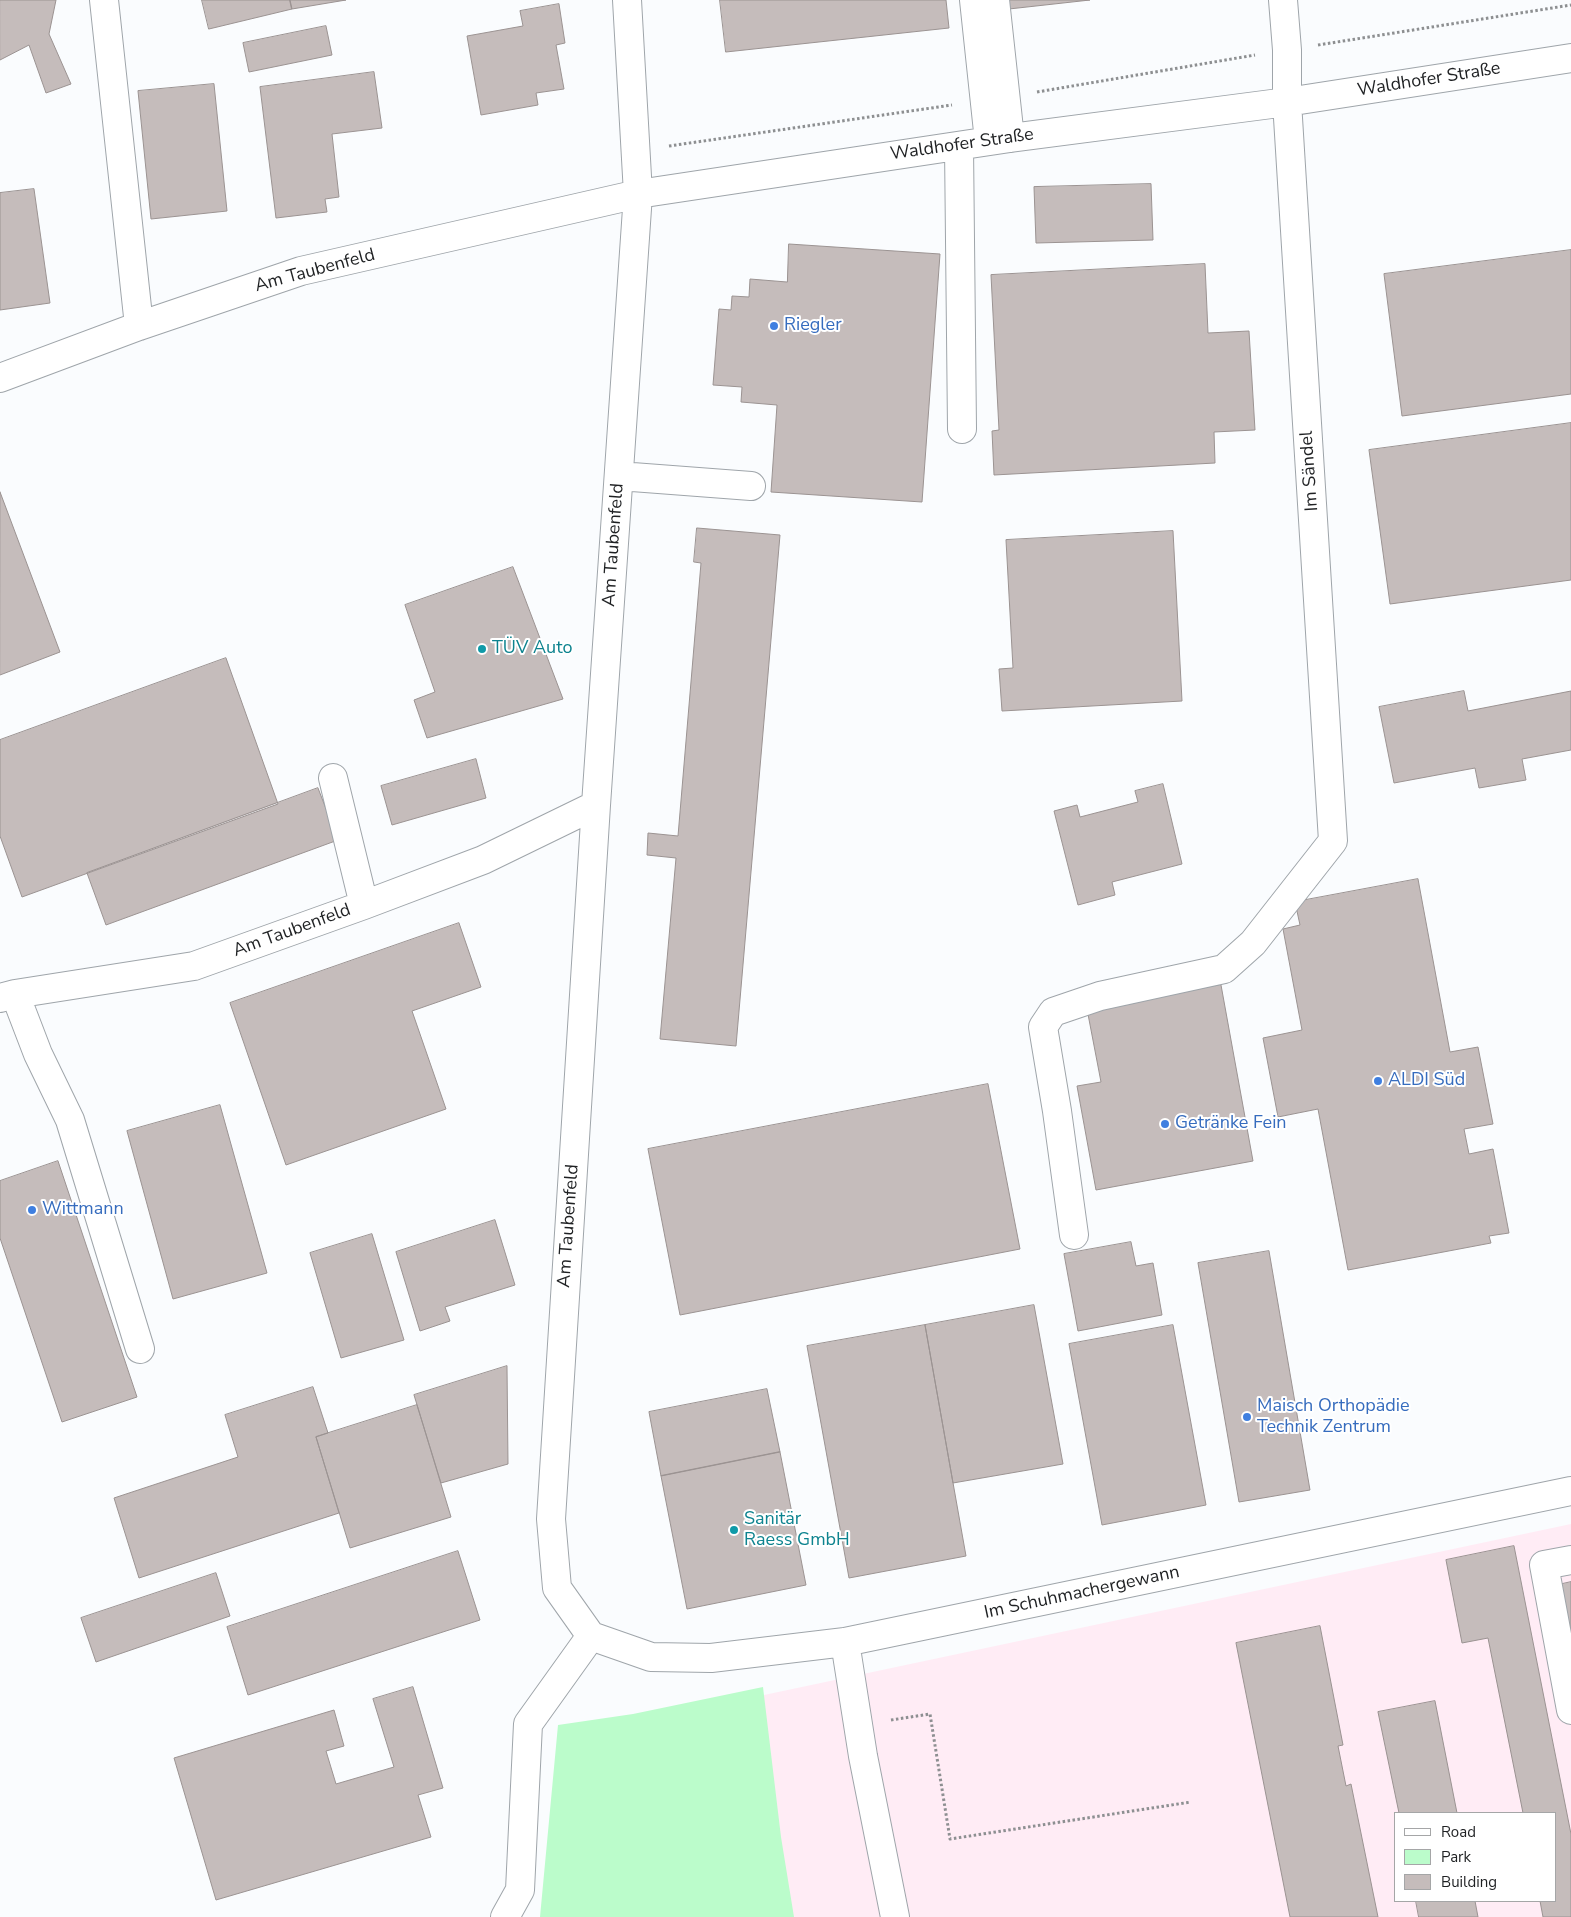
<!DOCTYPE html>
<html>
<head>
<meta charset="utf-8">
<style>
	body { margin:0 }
	#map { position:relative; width:1571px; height:1917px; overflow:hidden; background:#fafcfe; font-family:"Nunito Sans",sans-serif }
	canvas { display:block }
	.legend { position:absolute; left:1394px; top:1812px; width:162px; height:90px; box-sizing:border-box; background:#fff; border:1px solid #a5a6a7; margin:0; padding:6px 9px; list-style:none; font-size:15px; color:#1f2123 }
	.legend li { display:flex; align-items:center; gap:10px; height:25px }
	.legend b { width:25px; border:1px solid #a5a6a7 }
</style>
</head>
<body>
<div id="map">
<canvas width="1571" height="1917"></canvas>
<ul class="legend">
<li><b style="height:6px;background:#fff"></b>Road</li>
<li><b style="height:14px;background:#bbfccb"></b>Park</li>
<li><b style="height:14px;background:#c5bcbb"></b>Building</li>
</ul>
</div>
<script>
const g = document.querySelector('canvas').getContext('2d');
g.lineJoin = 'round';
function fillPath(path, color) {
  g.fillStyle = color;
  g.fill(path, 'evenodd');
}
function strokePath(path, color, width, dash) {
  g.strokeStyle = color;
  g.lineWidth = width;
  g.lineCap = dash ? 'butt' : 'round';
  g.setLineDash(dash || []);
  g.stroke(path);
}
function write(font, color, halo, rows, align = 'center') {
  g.font = font + ' "Nunito Sans",sans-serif';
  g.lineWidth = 4;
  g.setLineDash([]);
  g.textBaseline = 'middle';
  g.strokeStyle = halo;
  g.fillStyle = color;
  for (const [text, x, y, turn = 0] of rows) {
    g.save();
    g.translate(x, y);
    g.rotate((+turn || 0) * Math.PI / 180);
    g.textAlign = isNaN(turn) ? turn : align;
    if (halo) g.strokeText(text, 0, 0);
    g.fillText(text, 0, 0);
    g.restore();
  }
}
const industrial = new Path2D(`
	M1571 1524V1917H564L580 1734ZM1395 1813H1555V1901H1395Z`);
const green = new Path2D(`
	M763 1687 781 1837 794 1917H540L558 1725 633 1714Z`);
const building = new Path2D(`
	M0 0H56L49 34 71 84 46 93 29 45 0 60Z
	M202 0H290L292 9 209 29Z
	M290 0H346L292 9Z
	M720 0H946L949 28 726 52Z
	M1008 0H1090L1009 9Z
	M559 4 565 43 556 45 564 89 536 93 538 105 481 115 467 36 523 26 520 11Z
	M326 26 332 55 249 72 243 43Z
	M374 72 382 128 332 134 339 197 325 199 327 212 276 218 260 87Z
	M214 84 227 211 151 219 138 91Z
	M1151 184 1153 240 1036 243 1034 187Z
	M34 189 50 303 0 310V193Z
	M789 244 940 254 922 502 771 492 777 405 741 402 742 387 713 385 719 309 731 310 732 296 749 297 750 279 787 282Z
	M1571 250V394L1402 416 1384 274Z
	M1205 264 1208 333 1249 331 1255 430 1214 432 1215 463 994 475 992 431 999 430 991 275Z
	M1571 423V580L1390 604 1369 450Z
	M0 492 60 652 0 675Z
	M697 528 780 535 736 1046 660 1039 676 858 647 855 648 833 678 836 701 563 694 562Z
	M1173 531 1182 701 1002 711 999 669 1013 668 1006 540Z
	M513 567 563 699 427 738 414 700 435 692 405 605Z
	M226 658 278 804 22 897 0 836V740Z
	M1464 691 1468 711 1571 691V750L1522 759 1526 780 1479 788 1475 768 1394 783 1379 707Z
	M476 759 486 798 392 825 381 786Z
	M1163 784 1182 864 1112 882 1115 895 1078 905 1054 811 1077 805 1080 817 1138 802 1135 791Z
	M318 788 338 840 106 925 87 873Z
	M1418 879 1450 1052 1478 1047 1493 1124 1464 1129 1469 1154 1493 1149 1509 1233 1489 1236 1491 1243 1348 1270 1318 1109 1278 1117 1263 1038 1302 1030 1283 929 1300 925 1295 902Z
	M459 923 481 987 412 1011 446 1109 286 1165 230 1003Z
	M1221 985 1253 1161 1096 1190 1077 1086 1101 1082 1087 1009Z
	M988 1084 1020 1249 680 1315 648 1149Z
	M220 1105 267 1273 173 1299 127 1131Z
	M58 1161 137 1397 62 1422 0 1238V1181Z
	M495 1220 515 1285 445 1307 450 1321 420 1331 396 1252Z
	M372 1234 404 1340 341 1358 310 1253Z
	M1131 1242 1136 1266 1153 1263 1162 1315 1078 1331 1064 1254Z
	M1269 1251 1310 1490 1239 1502 1198 1263Z
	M1034 1305 1063 1464 953 1483 925 1325Z
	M925 1325 966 1556 849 1578 807 1346Z
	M1173 1325 1206 1505 1102 1525 1069 1344Z
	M507 1366 508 1464 441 1483 414 1395Z
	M313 1387 328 1433 316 1437 339 1513 139 1578 114 1498 238 1457 225 1415Z
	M767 1389 780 1452 661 1476 649 1412Z
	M417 1405 451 1517 350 1548 316 1437Z
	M780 1452 806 1585 687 1609 661 1476Z
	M1514 1546 1571 1834V1917H1543L1540 1901H1555V1813H1523L1488 1638 1462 1643 1446 1560Z
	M458 1551 480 1620 248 1695 227 1627Z
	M216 1573 230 1616 96 1662 81 1618Z
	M1571 1582V1652L1558 1585Z
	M1320 1626 1343 1745 1338 1746 1346 1786 1351 1784 1378 1917H1290L1236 1643Z
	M413 1687 443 1788 418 1795 431 1837 216 1900 174 1758 334 1710 344 1746 326 1751 336 1784 394 1767 373 1699Z
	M1435 1701 1457 1813H1399L1378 1712Z
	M1416 1901H1475L1478 1917H1419Z`);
const path = new Path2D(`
	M1318 45 1571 5
	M1037 92 1255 55
	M669 146 952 105
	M891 1720 930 1714 950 1839 1191 1802`);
const minor = new Path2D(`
	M104 0 139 326
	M974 0 989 141
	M995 0 1010 138
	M959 146 962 429
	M0 378 139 326 301 271 638 194 1010 138 1287 102 1571 58
	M619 476 751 486
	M333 778 364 905
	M15 994 38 1054 70 1120 140 1349
	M0 998 15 994 194 966 364 905 483 860 596 805
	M1074 1235 1057 1111 1043 1027 1053 1012 1100 996 1224 969 1253 943 1333 841 1287 102V50L1283 0
	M1571 1560 1544 1565 1571 1710
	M591 1636 557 1588 551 1519 596 805 638 194 627 0
	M591 1636 651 1657 711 1658 845 1642 1571 1491
	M845 1642 863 1756 895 1917
	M505 1917 520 1890 528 1724 591 1636`);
const markers = [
	[774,326,5,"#3f7fe0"],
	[482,649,5,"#0f9aa8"],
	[1378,1081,5,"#3f7fe0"],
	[1165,1124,5,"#3f7fe0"],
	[32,1210,5,"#3f7fe0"],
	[1247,1417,5,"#3f7fe0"],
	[734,1530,5,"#0f9aa8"]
];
const streetNames = [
	["Waldhofer Straße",1429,80,-9],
	["Waldhofer Straße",962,145,-8],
	["Am Taubenfeld",315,271,-15],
	["Im Sändel",1310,471,-94],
	["Am Taubenfeld",614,545,-86],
	["Am Taubenfeld",292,931,-20],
	["Am Taubenfeld",569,1226,-86],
	["Im Schuhmachergewann",1082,1593,-12]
];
const shopNames = [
	["Riegler",784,326],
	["ALDI Süd",1388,1081],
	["Getränke Fein",1175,1124],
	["Wittmann",42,1210],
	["Maisch Orthopädie",1257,1407],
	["Technik Zentrum",1257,1428]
];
const cultureNames = [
	["TÜV Auto",492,649],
	["Sanitär",744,1520],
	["Raess GmbH",744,1541]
];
fillPath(industrial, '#ffecf5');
fillPath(green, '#bbfccb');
fillPath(building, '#c5bcbb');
strokePath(building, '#9b9392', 1);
strokePath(minor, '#9fa5aa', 30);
strokePath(path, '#8d8f91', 3, [2.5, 2.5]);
strokePath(minor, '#fff', 28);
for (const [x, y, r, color] of markers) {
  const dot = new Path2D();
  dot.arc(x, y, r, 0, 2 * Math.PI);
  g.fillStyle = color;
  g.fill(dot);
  strokePath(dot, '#fff', 2);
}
write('18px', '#1f2123', '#fff', streetNames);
write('18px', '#366cbe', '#fff', shopNames, 'left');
write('18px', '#0d838f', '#fff', cultureNames, 'left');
</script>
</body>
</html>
